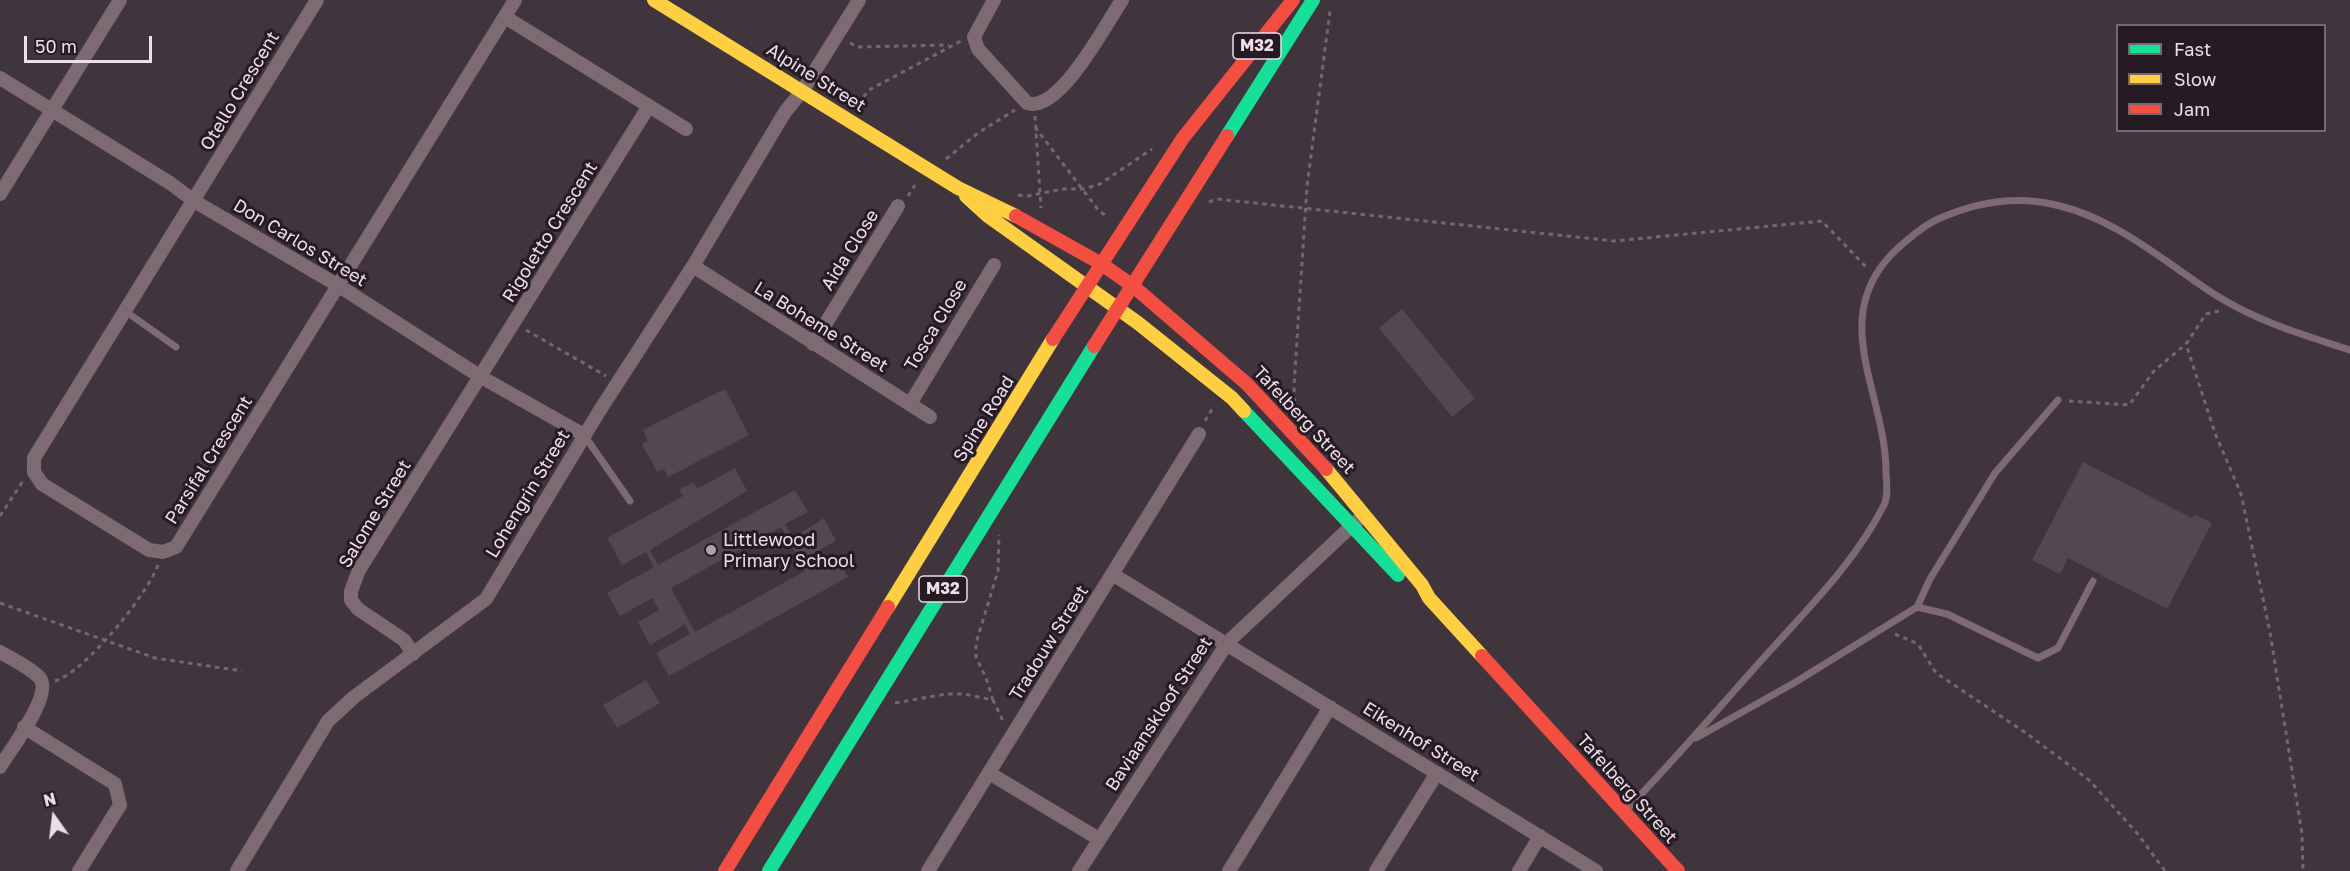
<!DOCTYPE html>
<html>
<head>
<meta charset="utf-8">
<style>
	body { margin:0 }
	#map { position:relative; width:2350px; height:871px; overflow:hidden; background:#40343d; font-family:"Golos Text",sans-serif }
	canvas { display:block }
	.legend { position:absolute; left:2116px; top:24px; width:210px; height:108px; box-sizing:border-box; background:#261b23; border:2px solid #766972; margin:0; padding:8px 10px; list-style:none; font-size:18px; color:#eddee9 }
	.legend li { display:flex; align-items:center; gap:12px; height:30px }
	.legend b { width:30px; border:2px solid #766972 }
	.north { position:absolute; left:24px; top:787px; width:60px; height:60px; -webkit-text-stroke:4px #261b23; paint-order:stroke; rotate:346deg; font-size:16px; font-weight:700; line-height:24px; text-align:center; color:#eddee9 }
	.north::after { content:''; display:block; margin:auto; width:21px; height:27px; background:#eddee9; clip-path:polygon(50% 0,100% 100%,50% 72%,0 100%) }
	.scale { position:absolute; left:24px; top:36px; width:128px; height:27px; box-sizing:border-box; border:3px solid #eddee9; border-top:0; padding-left:8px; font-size:18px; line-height:21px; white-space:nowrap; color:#eddee9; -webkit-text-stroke:4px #261b23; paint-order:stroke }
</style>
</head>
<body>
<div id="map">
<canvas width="2350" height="871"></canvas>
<ul class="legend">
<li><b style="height:8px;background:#16e098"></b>Fast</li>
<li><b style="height:8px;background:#ffcf43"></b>Slow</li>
<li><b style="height:8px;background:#f24e42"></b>Jam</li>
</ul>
<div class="north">N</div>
<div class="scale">50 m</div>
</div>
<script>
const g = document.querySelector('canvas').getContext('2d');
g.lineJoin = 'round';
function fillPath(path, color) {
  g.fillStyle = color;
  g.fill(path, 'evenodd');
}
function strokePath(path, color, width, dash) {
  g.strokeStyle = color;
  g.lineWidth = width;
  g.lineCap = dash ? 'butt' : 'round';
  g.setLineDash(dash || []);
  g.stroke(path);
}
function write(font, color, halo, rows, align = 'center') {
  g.font = font + ' "Golos Text",sans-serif';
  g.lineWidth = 6;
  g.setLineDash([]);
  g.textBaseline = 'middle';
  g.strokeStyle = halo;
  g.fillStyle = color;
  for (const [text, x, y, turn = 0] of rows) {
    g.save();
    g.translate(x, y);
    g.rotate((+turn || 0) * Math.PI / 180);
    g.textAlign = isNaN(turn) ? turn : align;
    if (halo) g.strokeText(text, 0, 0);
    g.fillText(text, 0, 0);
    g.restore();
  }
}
const building = new Path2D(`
	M1402 309 1475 398 1452 417 1379 328Z
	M725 389 749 435 668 477 664 469 657 472 642 444 648 441 643 430Z
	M2083 462 2192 518 2194 514 2212 523 2167 609 2068 558 2060 574 2032 560Z
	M735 468 747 491 650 550 658 565 795 490 808 512 785 524 793 538 824 518 836 541 807 557 803 556 810 569 835 555 848 577 669 676 656 653 690 634 684 623 683 626 650 645 638 622 659 610 652 598 620 616 607 593 654 567 646 552 622 565 607 538 683 496 679 490 694 482 697 489ZM781 527 805 571 695 632 671 588Z
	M646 680 660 703 617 728 603 705Z`);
const path = new Path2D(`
	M850 43 857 47 949 45
	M858 104 869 90 961 41
	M1035 116 1041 208
	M1035 127 1099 211 1108 217
	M946 159 978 133 1015 110
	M1018 195 1028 196 1062 189H1083L1100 184 1152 149
	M908 196 915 185
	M1209 202 1217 199 1614 241 1822 221 1866 267
	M2219 311 2206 314 2186 344 2215 433 2241 494 2270 632 2302 834 2303 871
	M526 330 606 376
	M2069 401 2129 405 2154 371 2186 344
	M1295 410 1294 386 1307 186 1330 11
	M1205 421 1214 406
	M0 516 23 481
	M0 603 155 658 242 671
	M1895 634 1918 644 1936 673 2026 733 2089 780 2137 833 2165 871
	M55 681C85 672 147 595 158 565
	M993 700 986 678 976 657V643L998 571 999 535
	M895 703 946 694H964L993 700 1003 721`);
const lane = new Path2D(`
	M125 311 176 347
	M584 435 630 501
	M1917 607 1930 579 1995 473 2058 400
	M1696 738 1794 683 1917 607 1947 614 2038 658 2058 648 2093 581
	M1626 810C1676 759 1721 705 1768 653 1811 605 1855 562 1884 505 1889 495 1886 481 1886 470 1885 391 1825 315 1898 248 1910 238 1921 227 1936 220 1973 203 2015 195 2056 205 2115 218 2165 262 2214 294 2256 321 2303 335 2350 350`);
const street = new Path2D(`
	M317 0 34 458V472L42 484 149 550 163 552 176 547 515 0
	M994 0 974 37 978 49 1027 103C1059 114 1106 24 1122 0
	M505 17 686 129
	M0 78 170 183 194 201 339 286 481 377 584 435
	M0 194 120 0
	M693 266 930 417
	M813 344 898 206
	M910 404 994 265
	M1112 574 1596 871
	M0 652C12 659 29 667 39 677 55 693 10 750 0 767
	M413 654 404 640 358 609 351 600V591L359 570 649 106
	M24 727 115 784 120 805 79 871
	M989 773 1099 839
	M237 871 328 721 354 697 486 599 600 410 693 266 785 112 803 90 859 0
	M928 871 1199 434
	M1079 871 1228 642 1358 520
	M1229 871 1330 707
	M1376 871 1437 773
	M1519 871 1540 836`);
const fast = new Path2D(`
	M1227 136 1313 0
	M1244 411 1398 575
	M769 871 1094 346`);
const slow = new Path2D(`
	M654 0 958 188 1016 216
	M966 196 988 216 1138 323 1232 398 1244 411
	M1326 469 1422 585 1429 598 1482 656
	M888 607 1053 339`);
const jam = new Path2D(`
	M1016 216 1100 263 1133 286 1247 384 1326 469
	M1053 339 1183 138 1293 0
	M1094 346 1227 136
	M1482 656 1678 871
	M725 871 888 607`);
const markers = [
	[711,550,6,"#b0a2ad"]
];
const shields = [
	[1257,46,48],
	[943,589,48]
];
const shieldNames = [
	["M32",1257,46],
	["M32",943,589]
];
const streetNames = [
	["Alpine Street",816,78,32],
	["Otello Crescent",240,91,-59],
	["Rigoletto Crescent",550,232,-58],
	["Don Carlos Street",300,243,31],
	["Aida Close",850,250,-58],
	["Tosca Close",936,325,-59],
	["La Boheme Street",821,327,32],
	["Spine Road",984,419,-58],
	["Tafelberg Street",1304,420,47],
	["Parsifal Crescent",209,460,-58],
	["Lohengrin Street",528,494,-59],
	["Salome Street",375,514,-59],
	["Tradouw Street",1049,643,-58],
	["Baviaanskloof Street",1159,714,-57],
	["Eikenhof Street",1421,742,32],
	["Tafelberg Street",1627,789,48]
];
const poiNames = [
	["Littlewood",723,540],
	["Primary School",723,561]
];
fillPath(building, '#524851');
strokePath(path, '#76676e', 3, [4.5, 4.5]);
strokePath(lane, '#7e6a73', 7);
strokePath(street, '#7e6a73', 14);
strokePath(fast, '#16e098', 14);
strokePath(slow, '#ffcf43', 14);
strokePath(jam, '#f24e42', 14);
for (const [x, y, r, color] of markers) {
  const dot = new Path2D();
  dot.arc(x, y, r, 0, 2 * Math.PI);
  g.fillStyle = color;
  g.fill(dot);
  strokePath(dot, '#261b23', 2);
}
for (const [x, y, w] of shields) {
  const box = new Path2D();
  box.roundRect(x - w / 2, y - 13, w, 26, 4.5);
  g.fillStyle = '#261b23';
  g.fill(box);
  strokePath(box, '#eddee9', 1.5);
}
write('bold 16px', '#eddee9', null, shieldNames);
write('18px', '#eddee9', '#261b23', streetNames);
write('18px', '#eddee9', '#261b23', poiNames, 'left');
</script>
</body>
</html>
